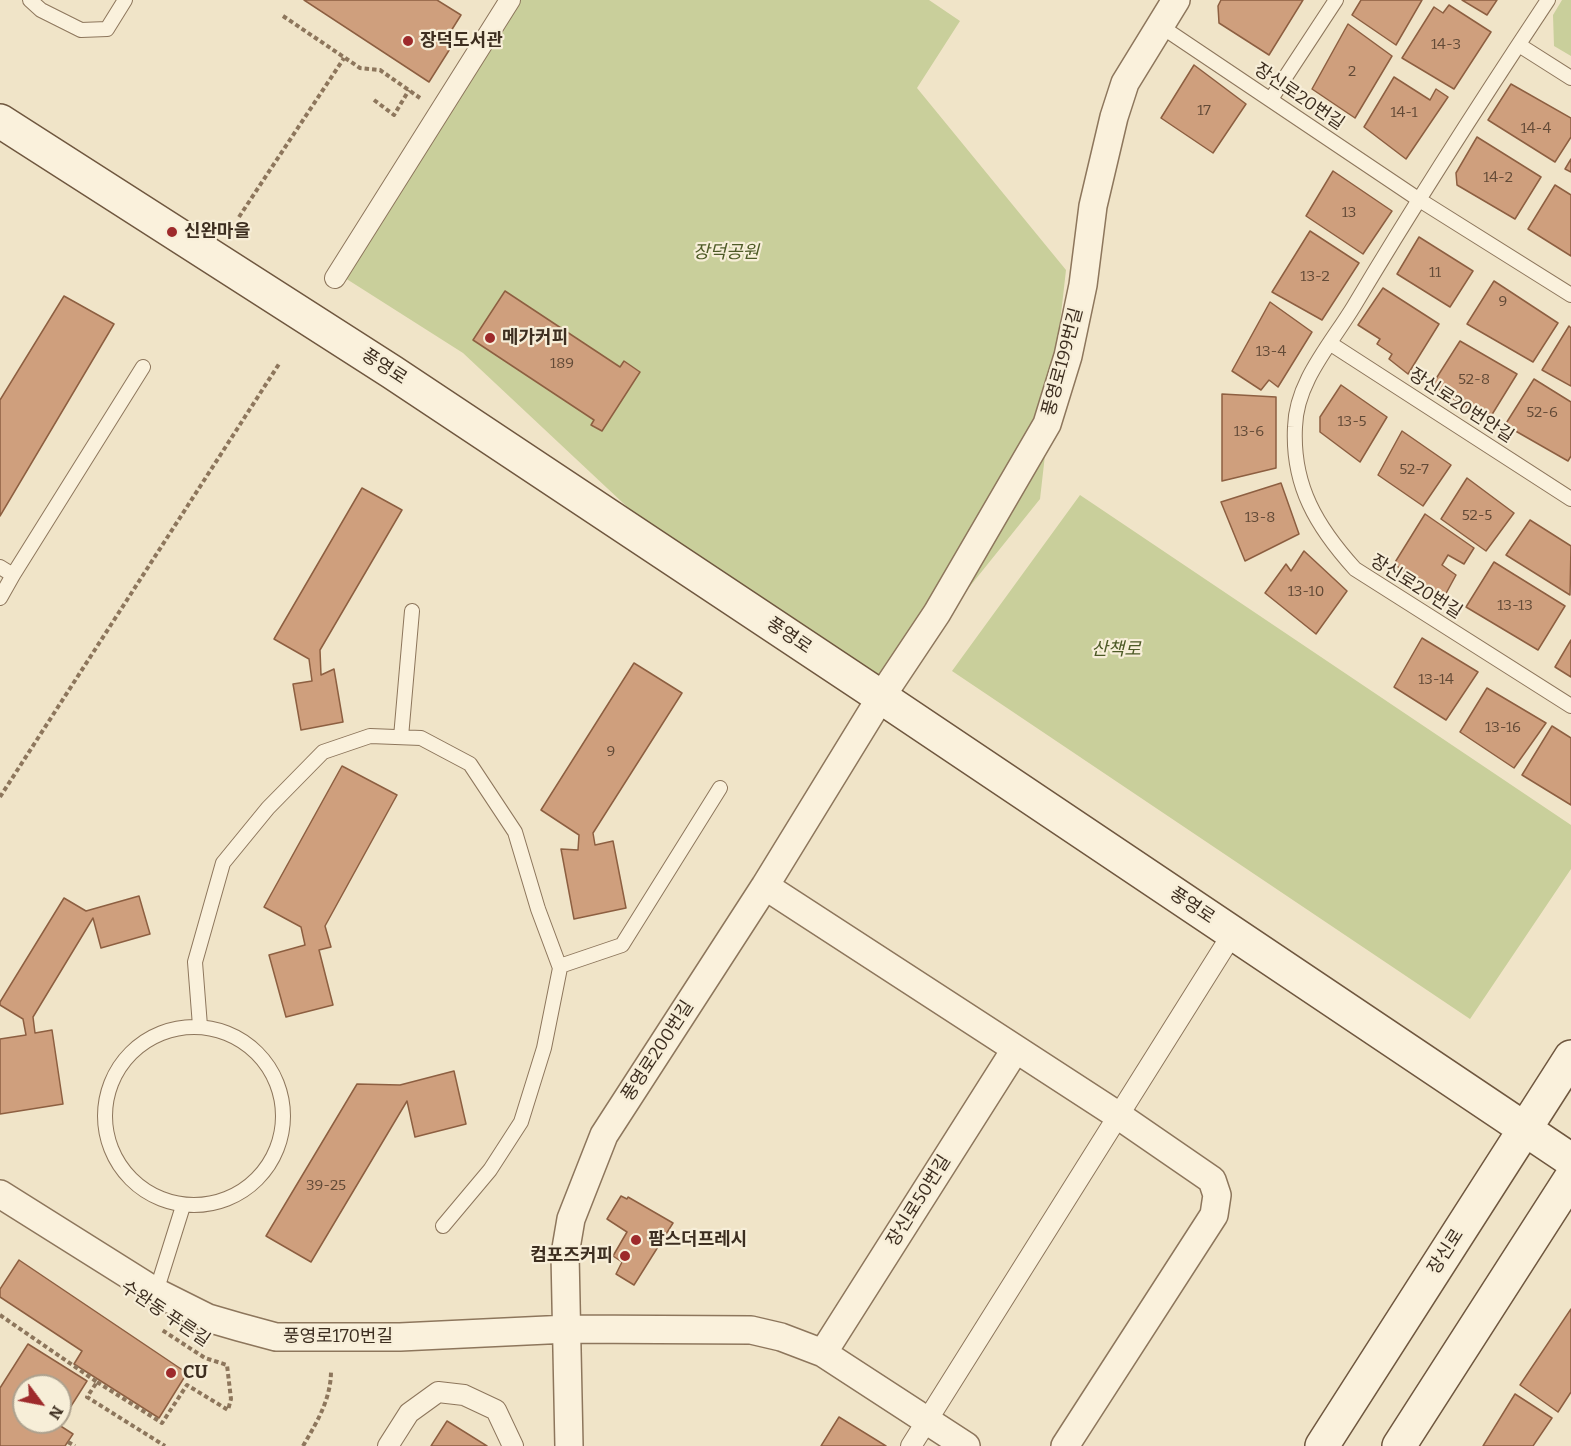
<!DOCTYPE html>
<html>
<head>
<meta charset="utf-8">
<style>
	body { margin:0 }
	#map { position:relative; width:1571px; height:1446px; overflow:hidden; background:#f0e4c8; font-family:Bitter,serif }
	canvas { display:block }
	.north { position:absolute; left:12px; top:1374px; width:60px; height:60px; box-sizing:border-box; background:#f7eed8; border:2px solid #ada18e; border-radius:50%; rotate:122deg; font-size:16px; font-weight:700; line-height:24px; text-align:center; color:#3d2e20 }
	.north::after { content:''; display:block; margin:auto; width:21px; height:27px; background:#9e2a2b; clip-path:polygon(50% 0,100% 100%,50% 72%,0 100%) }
</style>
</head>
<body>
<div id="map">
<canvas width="1571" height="1446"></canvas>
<div class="north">N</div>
</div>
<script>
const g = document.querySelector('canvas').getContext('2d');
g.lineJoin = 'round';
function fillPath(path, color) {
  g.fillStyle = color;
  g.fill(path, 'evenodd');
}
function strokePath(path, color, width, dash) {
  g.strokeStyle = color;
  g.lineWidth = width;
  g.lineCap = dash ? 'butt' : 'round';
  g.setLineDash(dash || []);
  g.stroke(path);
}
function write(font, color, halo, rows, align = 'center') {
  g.font = font + ' Bitter,"Noto Sans KR",serif';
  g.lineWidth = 4.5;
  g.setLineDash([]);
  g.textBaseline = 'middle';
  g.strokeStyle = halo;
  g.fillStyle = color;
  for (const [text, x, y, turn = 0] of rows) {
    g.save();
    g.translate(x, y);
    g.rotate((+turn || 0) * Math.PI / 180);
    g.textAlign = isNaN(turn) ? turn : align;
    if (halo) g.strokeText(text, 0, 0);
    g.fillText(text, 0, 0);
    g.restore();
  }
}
const green = new Path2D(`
	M503 0H929L960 21 917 88 1066 270 1040 499 881 697 655 533 463 353 345 278 456 104Z
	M1562 0H1571V56L1554 46 1553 15Z
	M1080 495 1571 825V869L1470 1019 952 671Z`);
const building = new Path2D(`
	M304 0H437L461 15 446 39 453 44 429 82Z
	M1221 0H1303L1269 55 1219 23 1218 6Z
	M1361 0H1422L1396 45 1352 15Z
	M1462 0H1497L1487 15Z
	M1449 5 1491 32 1454 89 1402 58 1434 7 1443 13Z
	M1348 24 1392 56 1355 118 1312 89Z
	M1194 65 1246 104 1213 153 1161 118Z
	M1394 77 1430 100 1436 89 1448 97 1406 159 1364 127Z
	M1511 84 1571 118V137L1555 162 1488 120Z
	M1477 137 1541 177 1515 219 1457 185 1456 173Z
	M1571 159V172L1565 169Z
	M1333 171 1392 211 1363 254 1306 216Z
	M1555 185 1571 195V256L1528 229Z
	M1310 231 1359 263 1322 320 1272 292Z
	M1419 237 1473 271 1450 307 1397 274Z
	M1494 281 1558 323 1533 362 1467 324Z
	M1383 288 1439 324 1408 374 1389 359 1392 354 1377 344 1380 339 1358 325Z
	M505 291 620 367 624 361 640 372 602 431 591 425 594 420 473 340Z
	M64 296 114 324 0 516V400Z
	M1270 302 1312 332 1278 387 1269 380 1261 390 1232 371Z
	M1569 326 1571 328V386L1542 370Z
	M1460 341 1517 374 1488 421 1432 385Z
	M1534 379 1571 402V456L1568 461 1505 425Z
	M1341 385 1387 417 1360 462 1320 432V417Z
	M1222 394 1276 397V468L1222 481Z
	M1402 431 1451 465 1423 506 1378 475Z
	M1467 478 1514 513 1486 551 1441 519Z
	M1281 483 1299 534 1245 561 1221 502Z
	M362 488 402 510 320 650 321 675 334 669 343 722 301 730 293 684 312 681 309 659 274 639Z
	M1425 514 1474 548 1464 564 1448 555 1442 565 1456 575 1443 599 1394 564Z
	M1530 520 1571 546 1570 595 1506 555Z
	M1304 551 1347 591 1316 634 1265 593 1286 564 1291 571Z
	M1494 562 1565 606 1538 650 1466 607Z
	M1422 638 1478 672 1446 720 1394 687Z
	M1571 640V677L1555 667Z
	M634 663 682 693 593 833 595 845 613 841 626 908 574 919 561 849 578 850 579 835 541 810Z
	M1487 688 1546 723 1514 768 1460 732Z
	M1552 726 1571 738V805L1522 775Z
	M342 766 397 795 325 926 331 947 319 950 333 1005 286 1017 269 955 305 945 301 927 264 907Z
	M139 896 150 934 101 948 93 918 33 1017 35 1033 52 1030 63 1104 0 1114V1039L26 1035 23 1019 0 1005V1002L64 898 86 911Z
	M454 1071 466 1124 415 1137 407 1101 311 1262 266 1236 357 1084 400 1085Z
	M621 1196 627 1199 628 1197 673 1223 634 1285 616 1274 622 1262 613 1256 627 1232 607 1219Z
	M19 1260 187 1373 159 1418 74 1364 82 1351 0 1297V1289Z
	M1571 1309V1392L1558 1412 1520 1385Z
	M28 1344 87 1381 59 1425 73 1434 65 1446H0V1388ZM24 1386H60V1422H24Z
	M1515 1394 1552 1418 1533 1446H1483Z
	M839 1417 886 1446H821Z
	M447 1421 487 1446H431Z`);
const path = new Path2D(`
	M283 16 360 68 380 70 420 98
	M374 100 394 115 409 90
	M239 217 344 58
	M0 797 279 364
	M0 1315 97 1382 87 1397 165 1446
	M97 1382 162 1423 187 1385 228 1410 231 1399 227 1365 205 1358 162 1330
	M68 1442 75 1446
	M303 1446C317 1422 331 1399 331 1371`);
const service = new Path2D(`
	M30 0 41 10 81 30 107 29 125 0
	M1548 0C1481 101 1416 202 1354 306 1331 344 1296 382 1295 427 1292 486 1317 527 1355 569L1571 706
	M1159 25 1418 199 1571 295
	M1519 45 1571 78
	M1271 99 1336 0
	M1331 344 1571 499
	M0 567 13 575 143 367
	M0 598 13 575
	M401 737 412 611
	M560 966 622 945 720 788
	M200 1026 195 962 223 863 268 808 323 752 370 736 421 738 470 764 515 832 538 909 560 968 544 1048 521 1122 490 1170 443 1226
	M105 1116a89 89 0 1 1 178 0a89 89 0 1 1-178 0Z
	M156 1292 183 1206`);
const pedestrian = new Path2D(`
	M335 278 510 0
	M388 1446 409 1413 438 1392 464 1395 496 1410 513 1446
	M911 1446 1233 933`);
const minor = new Path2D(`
	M765 886 1119 1116 1212 1180 1217 1195 1214 1215 1065 1446
	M0 1194 156 1292 208 1318 239 1327 276 1337H400L568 1329 751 1330 781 1337 823 1353 966 1446
	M823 1353 1015 1050
	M569 1446 565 1254 571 1219 604 1135 765 886 881 697 937 613 1047 424 1068 356 1083 285 1093 206 1114 117 1125 83 1176 0`);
const secondary = new Path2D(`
	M0 121 392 372 881 697 1571 1160
	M1322 1446 1571 1057
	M1399 1446 1571 1178`);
const markers = [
	[408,41,6,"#9e2a2b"],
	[172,232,6,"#9e2a2b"],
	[490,338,6,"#9e2a2b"],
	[636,1240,6,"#9e2a2b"],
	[625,1256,6,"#9e2a2b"],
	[171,1373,6,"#9e2a2b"]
];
const numberNames = [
	["14-3",1446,45],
	["2",1352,72],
	["17",1204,111],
	["14-1",1404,113],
	["14-4",1536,129],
	["14-2",1498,178],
	["13",1349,213],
	["11",1435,273],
	["13-2",1315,277],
	["9",1503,302],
	["13-4",1271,352],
	["189",562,364],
	["52-8",1474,380],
	["52-6",1542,413],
	["13-5",1352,422],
	["13-6",1249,432],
	["52-7",1414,470],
	["52-5",1477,516],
	["13-8",1260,518],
	["13-10",1306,592],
	["13-13",1515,606],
	["13-14",1436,680],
	["13-16",1503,728],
	["9",611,752],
	["39-25",326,1186]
];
const poiNames = [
	["장덕도서관",420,41],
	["신완마을",184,232],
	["메가커피",502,338],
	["팜스더프레시",648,1240],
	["컴포즈커피",613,1256,"right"],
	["CU",183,1373]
];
const streetNames = [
	["장신로20번길",1299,97,34],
	["풍영로199번길",1063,362,-75],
	["풍영로",384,367,33],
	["장신로20번안길",1461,406,33],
	["장신로20번길",1416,587,32],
	["풍영로",789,636,34],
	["풍영로",1192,906,34],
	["풍영로200번길",658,1051,-57],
	["장신로50번길",919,1201,-58],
	["장신로",1446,1252,-57],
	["수완동 푸른길",165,1314,34],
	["풍영로170번길",338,1337]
];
const parkNames = [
	["장덕공원",726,253],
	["산책로",1116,650]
];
fillPath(green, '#c9cf9b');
fillPath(building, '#cf9f7d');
strokePath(building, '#8d5f41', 1.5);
strokePath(service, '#8d765c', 16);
strokePath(pedestrian, '#8d765c', 22);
strokePath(minor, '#8d765c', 30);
strokePath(secondary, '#6f573f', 36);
strokePath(path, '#8d765c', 4, [4.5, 3]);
strokePath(service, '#faf1dc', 14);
strokePath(pedestrian, '#faf1dc', 20);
strokePath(minor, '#faf1dc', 27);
strokePath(secondary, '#faf1dc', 33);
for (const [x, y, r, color] of markers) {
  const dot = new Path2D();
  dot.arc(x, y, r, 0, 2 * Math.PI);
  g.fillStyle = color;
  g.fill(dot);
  strokePath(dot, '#f7eed8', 2);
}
write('15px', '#624a37', null, numberNames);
write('bold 18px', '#3d2e20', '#f7eed8', poiNames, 'left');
write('18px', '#3d2e20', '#f7eed8', streetNames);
write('italic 18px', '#4d5a26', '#f7eed8', parkNames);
</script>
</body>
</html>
